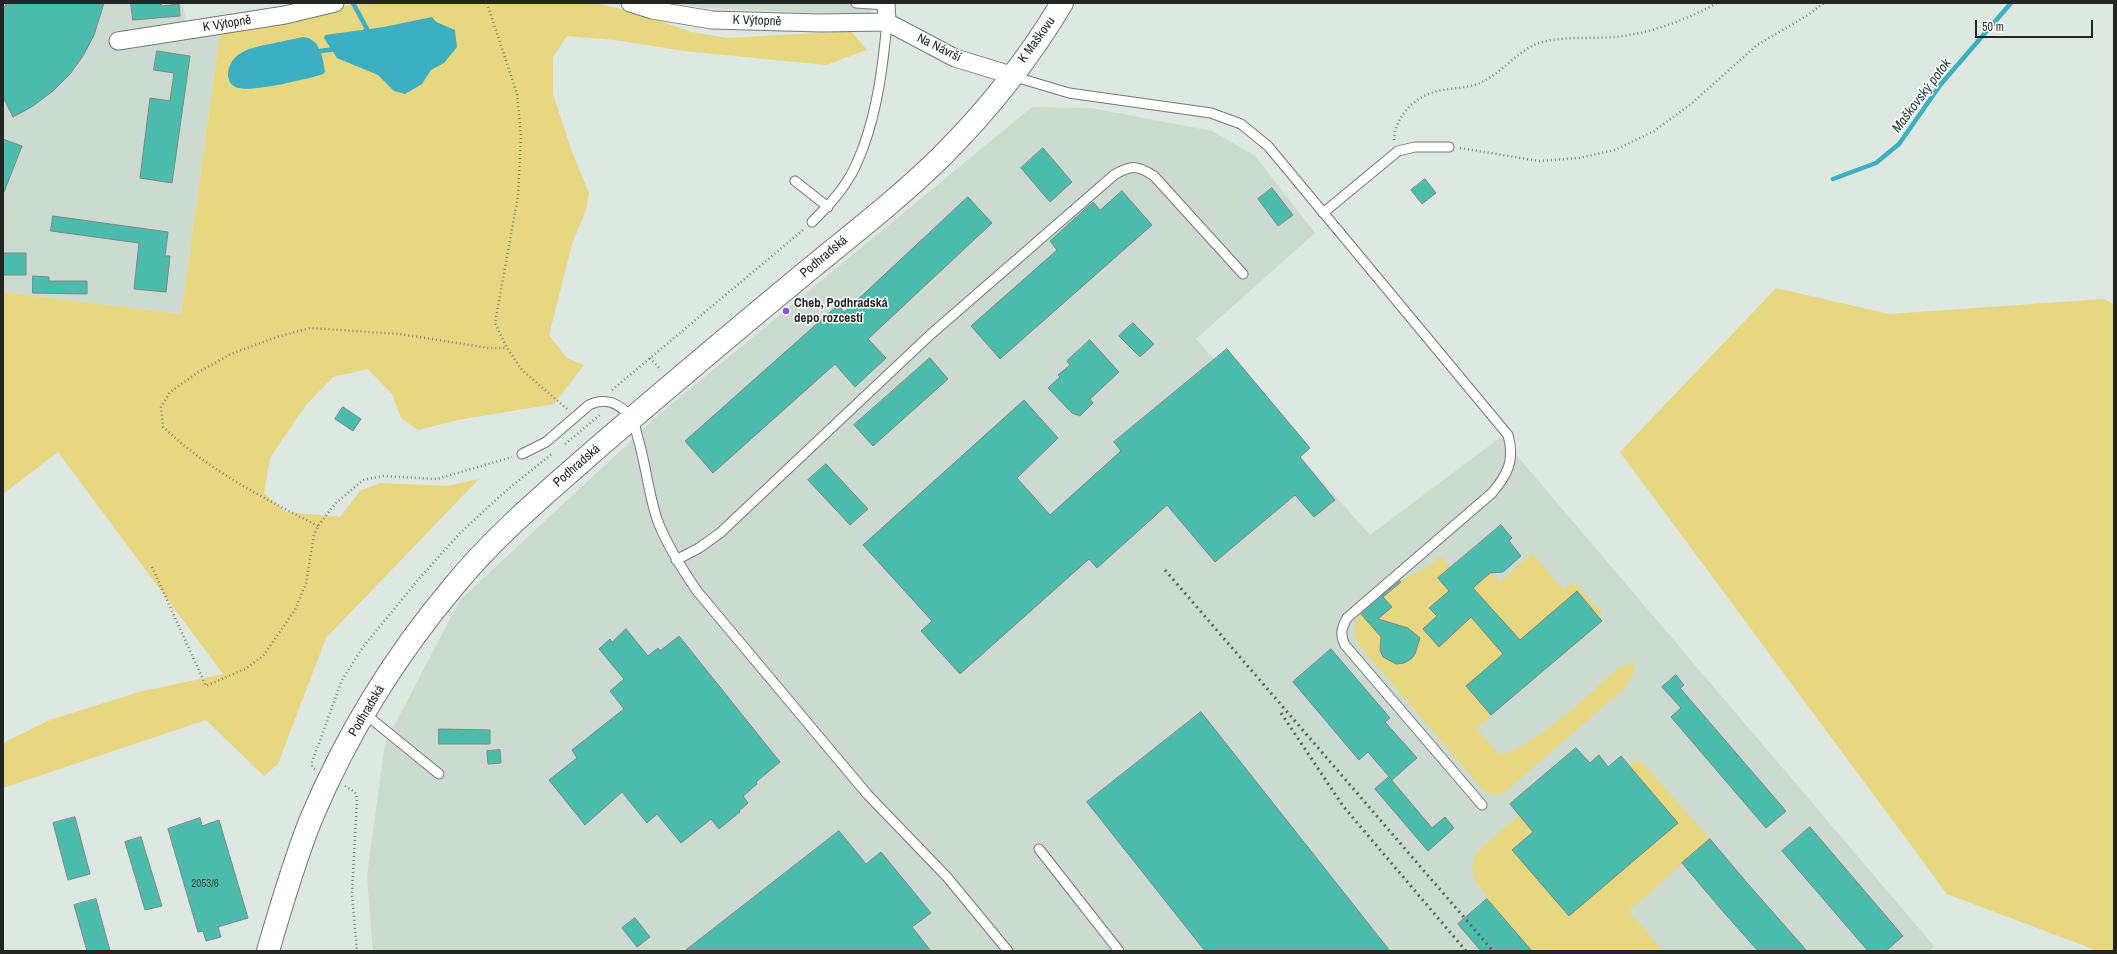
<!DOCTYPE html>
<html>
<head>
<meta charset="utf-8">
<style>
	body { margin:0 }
	#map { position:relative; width:2117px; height:954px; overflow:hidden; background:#dde8e0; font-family:"Archivo Narrow",sans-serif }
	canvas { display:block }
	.frame { position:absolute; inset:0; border:4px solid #222623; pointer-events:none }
	.scale { position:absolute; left:1975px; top:20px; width:118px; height:18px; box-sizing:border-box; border:2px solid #222623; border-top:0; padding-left:5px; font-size:12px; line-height:14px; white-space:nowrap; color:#222623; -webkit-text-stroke:3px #fff; paint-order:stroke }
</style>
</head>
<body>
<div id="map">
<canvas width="2117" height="954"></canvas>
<div class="frame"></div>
<div class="scale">50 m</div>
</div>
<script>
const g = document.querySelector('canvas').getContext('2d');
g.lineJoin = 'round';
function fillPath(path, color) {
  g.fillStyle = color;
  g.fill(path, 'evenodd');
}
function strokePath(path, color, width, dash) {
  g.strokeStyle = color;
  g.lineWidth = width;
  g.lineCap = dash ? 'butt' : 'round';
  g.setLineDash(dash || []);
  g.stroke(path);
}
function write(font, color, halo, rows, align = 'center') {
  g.font = font + ' "Archivo Narrow",sans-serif';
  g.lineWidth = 3;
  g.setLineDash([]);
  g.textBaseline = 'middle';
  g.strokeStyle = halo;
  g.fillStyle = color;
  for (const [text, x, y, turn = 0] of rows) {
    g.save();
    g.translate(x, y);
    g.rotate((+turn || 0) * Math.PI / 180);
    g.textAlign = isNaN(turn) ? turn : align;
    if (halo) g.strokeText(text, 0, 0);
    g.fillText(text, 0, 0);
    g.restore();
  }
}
const built = new Path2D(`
	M3 3H183L187 30 220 32 181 314 3 292Z
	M668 3H871V15L706 8Z
	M1032 107 1091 108 1212 131 1255 156 1315 233 1196 339 1370 535 1501 437 1934 946 1930 951H373L367 876 385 743 460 600 661 413Z`);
const green = new Path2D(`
	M358 3H596L629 11 692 32 727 38 851 31 867 50 826 65 684 51 615 40 567 36 553 57V94L572 152 589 193 586 210 572 244 549 335 567 358 584 365 554 404 458 420 418 430 401 418 392 394 368 369 333 377 306 405 270 458 264 493 286 512 340 517 361 490 381 483 448 486 479 479 326 638 278 764 264 776 206 720 3 788V743L50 720 139 692 223 674 58 452 3 494V292L181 314 220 32Z
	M1776 288 1889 314 2104 299 2114 304V951H2098L1947 894 1620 452Z
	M1532 553 1563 589C1568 585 1571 582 1577 585L1601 612 1602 621 1577 591 1466 686 1491 715 1477 729 1497 752 1502 754C1543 741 1586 696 1620 667L1636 662 1633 674 1625 688 1505 792C1497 796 1493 796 1485 792L1358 644C1353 631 1353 625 1361 614L1363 615 1400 583V581L1431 565 1441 556 1450 567 1438 578 1458 601 1466 621 1471 617 1507 626 1473 588 1491 572 1500 582Z
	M1635 760 1642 762 1710 839 1629 911 1663 951H1532L1487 899 1488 898C1477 883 1466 871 1477 852L1519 815 1533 832 1512 850 1569 916 1678 823 1629 766Z`);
const water = new Path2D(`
	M432 17 436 22 455 30 457 47 444 63 431 70 422 84 405 94 394 91 378 75 337 58 324 38 325 35 384 27Z
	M303 37C320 38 323 58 325 72L323 74C308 79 253 92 239 88 232 87 229 82 228 76 228 52 253 47 270 44 281 42 292 39 303 37Z`);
const stream = new Path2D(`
	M353 3 367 29 364 32
	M320 51 336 49
	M1833 179 1876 163 1899 144 1941 84 2011 3`);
const building = new Path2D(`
	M7 3H104L94 35 83 56 70 74 53 91 33 106 13 117 3 97V10Z
	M131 3H161V6L179 4 180 16 133 20Z
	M157 51 190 56 172 183 140 178 150 98 170 101 174 73 154 70Z
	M3 139 22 146 4 192 3 191Z
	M1043 148 1072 182 1050 202 1021 168Z
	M1425 179 1436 193 1422 204 1411 190Z
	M1272 188 1293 215 1278 226 1258 199Z
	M1122 191 1152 225 1000 359 971 326 1057 250 1050 241 1093 202 1100 210Z
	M968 197 992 223 868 339 886 358 855 387 835 364 713 473 685 441 838 305 844 312Z
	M53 216 168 232 165 256H170L166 292 134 289 139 243 51 231Z
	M3 253H26V275H3Z
	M33 276 49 277V281H87V294L33 293Z
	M1133 323 1154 344 1140 357 1119 336Z
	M1090 340 1119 372 1090 399 1093 403 1080 416 1072 413 1048 388 1060 377 1058 375 1070 365 1067 361Z
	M1227 349 1310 448 1300 457 1335 500 1314 517 1295 495 1215 562 1167 505 1097 568 1089 559 960 674 921 631 932 621 863 545 1024 400 1058 438 1017 478 1050 515 1121 451 1114 442Z
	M930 358 948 379 873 446 854 425Z
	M343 407 361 419 353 431 335 419Z
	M826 464 868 509 850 525 808 480Z
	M1501 525 1512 538 1509 541 1521 556 1503 572 1490 573 1473 588 1520 640 1577 591 1602 621 1491 715 1466 686 1503 654 1471 617 1439 647 1423 629 1437 616 1429 608 1449 591 1438 578Z
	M1400 581 1401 582 1383 597 1392 607 1378 619 1408 628 1420 638 1415 654 1411 659 1404 663 1396 664 1383 657 1380 650 1381 637 1361 614Z
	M626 629 648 656 658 648 660 651 679 636 780 762 756 782 757 784 743 796 748 803 739 811 740 812 719 829 711 819 681 843 657 814 647 823 622 792 585 825 549 780 577 758 572 750 624 709 610 691 624 679 599 649 610 639 612 642Z
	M1331 649 1390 718 1385 722 1417 758 1392 780 1368 752 1359 760 1293 682Z
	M1676 675 1684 685 1680 688 1786 811 1766 828 1671 717 1681 708 1662 687Z
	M1201 712 1390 951H1205L1087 802Z
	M439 729 490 730V744H439Z
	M1576 748 1590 763 1599 755 1608 767 1621 756 1678 823 1569 916 1512 850 1533 832 1510 804Z
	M500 750 501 763 488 764 487 751Z
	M1389 777 1432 828 1445 817 1454 828 1428 851 1375 789Z
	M75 817 90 874 68 880 53 823Z
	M200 818 202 826 219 820 248 918 218 927 221 937 206 941 203 931 198 932 168 829Z
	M1810 827 1903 936 1886 951H1868L1782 851Z
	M839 831 866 864 881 852 931 913 912 927 931 951H685Z
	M141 837 162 906 145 910 125 842Z
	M1710 839 1748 884 1807 951H1758L1720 908 1682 863Z
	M96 899 110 951H87L74 905Z
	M1487 899 1532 951H1481L1458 924Z
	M635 918 650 937 637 947 622 928Z`);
const path = new Path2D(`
	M487 3 517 94 521 136 518 196 495 323 507 348 522 370 567 409
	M1394 140C1395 119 1411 100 1431 93 1447 87 1466 90 1482 82 1503 72 1520 48 1542 42 1565 36 1590 39 1614 37 1649 34 1686 20 1717 3
	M1460 148 1539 161 1579 158 1615 150 1654 131 1691 104 1757 45 1808 15 1824 3
	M650 358 661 370
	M612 390 803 230
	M565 444 601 414
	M318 526C260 496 211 472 163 427L161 407 170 392 197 373 231 354 277 337 310 328 400 334 489 348H507
	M152 567 206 686 245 669 263 656 295 610 306 583 314 535 318 526 335 504 363 480 383 476 437 479 512 457
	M315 769 312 767V762L342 680 363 647 418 580 461 532 508 489 553 453
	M345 786 355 792 357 799 352 893 357 951`);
const service = new Path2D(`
	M856 3 886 5
	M1012 76 1069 93 1211 113 1241 124 1268 146 1508 435C1515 460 1508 474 1492 493L1347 618C1341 629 1340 634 1345 645L1482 805
	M795 181 828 207
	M1323 213 1398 151 1415 147H1449
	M812 222C825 209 839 195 849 178 855 169 859 158 863 148 878 107 883 65 887 22
	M522 454 546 442 589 405C605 397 620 403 631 418 635 422 636 430 637 435 646 463 648 494 658 522 668 547 682 569 697 591L867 794 947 877 1008 951
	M676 560 699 548 720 533 930 335 1114 175C1131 165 1138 165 1154 176L1243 274
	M364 713 439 774
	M1039 849 1119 951`);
const minor = new Path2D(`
	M630 3 652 10 712 20 821 23 887 22 955 58 1011 75
	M886 3 887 22
	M118 41 285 15 335 3`);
const secondary = new Path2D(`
	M268 951C281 906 294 862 311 819 346 736 395 656 453 587 497 533 551 489 603 443 664 391 725 339 787 288 838 245 893 204 941 157 986 112 1030 57 1062 3`);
const rail = new Path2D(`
	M1165 570 1493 951
	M1281 713 1343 806 1466 951`);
const markers = [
	[786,311,4,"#8156cf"]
];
const numberNames = [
	["2053/6",205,884]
];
const streetNames = [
	["K Výtopně",757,21,2],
	["K Výtopně",227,24,-9],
	["K Maškovu",1037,40,-54],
	["Na Návrší",939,48,26],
	["Podhradská",824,257,-40],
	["Podhradská",577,466,-41],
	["Podhradská",367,711,-59]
];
const poiNames = [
	["Cheb, Podhradská",794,304],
	["depo rozcestí",794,319]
];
const waterNames = [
	["Maškovský potok",1922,96,-53]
];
fillPath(built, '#cbdbcf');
fillPath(green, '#e8d781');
fillPath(water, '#3cafc2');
strokePath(stream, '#3cafc2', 4.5);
fillPath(building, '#4cbcad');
strokePath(building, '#7b8885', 1);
strokePath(service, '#707a73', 11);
strokePath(minor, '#707a73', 19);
strokePath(secondary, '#707a73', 24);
strokePath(path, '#7c837e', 2.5, [1, 3]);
strokePath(service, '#fff', 9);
strokePath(minor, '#fff', 17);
strokePath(secondary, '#fff', 22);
strokePath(rail, '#5e6460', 3, [2, 4]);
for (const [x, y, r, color] of markers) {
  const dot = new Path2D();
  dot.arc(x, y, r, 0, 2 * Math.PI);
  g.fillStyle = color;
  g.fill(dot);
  strokePath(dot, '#fff', 1.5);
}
write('11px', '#2c4c46', null, numberNames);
write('13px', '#222623', '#fff', streetNames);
write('bold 13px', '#222623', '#fff', poiNames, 'left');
write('italic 14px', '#1e373c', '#fff', waterNames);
</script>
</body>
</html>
